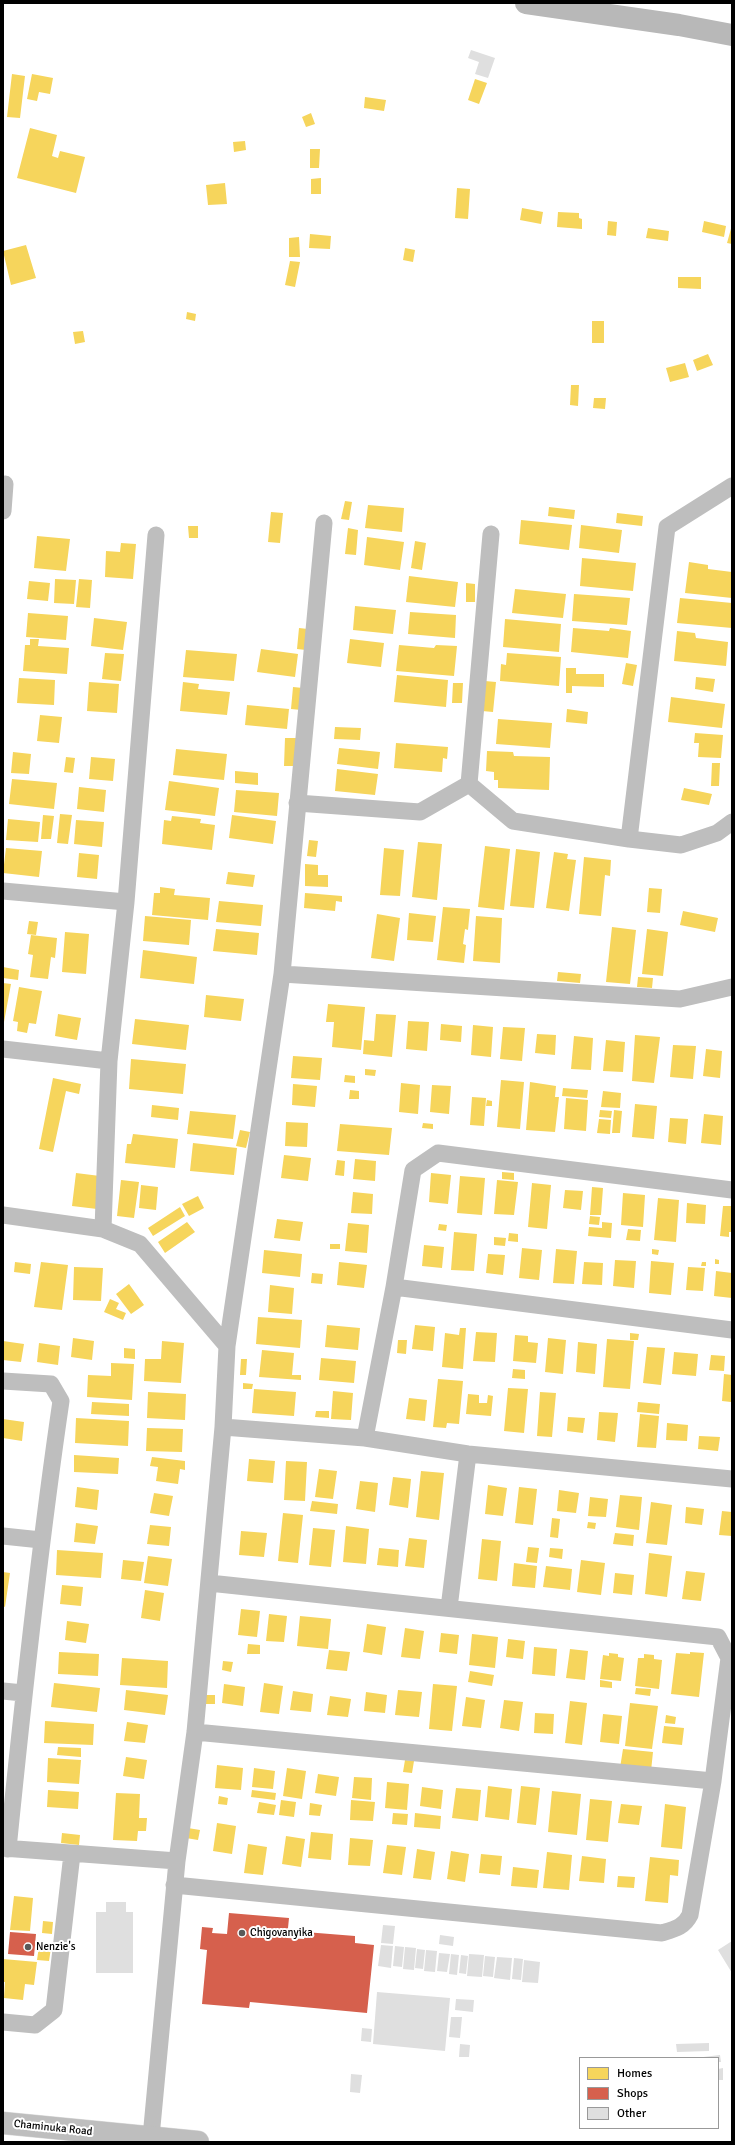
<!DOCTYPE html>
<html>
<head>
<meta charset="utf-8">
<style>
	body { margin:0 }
	#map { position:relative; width:735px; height:2145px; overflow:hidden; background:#fff; font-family:Signika,sans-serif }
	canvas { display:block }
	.frame { position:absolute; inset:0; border:4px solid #000; pointer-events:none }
	.legend { position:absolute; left:579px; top:2057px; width:140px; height:72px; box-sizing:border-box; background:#fff; border:1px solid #999; margin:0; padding:5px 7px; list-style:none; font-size:12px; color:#000 }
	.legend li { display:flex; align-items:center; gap:8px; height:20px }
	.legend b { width:20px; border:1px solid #999 }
</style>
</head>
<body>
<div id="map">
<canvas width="735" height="2145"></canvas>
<div class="frame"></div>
<ul class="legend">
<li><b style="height:11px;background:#f6d55c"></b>Homes</li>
<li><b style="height:11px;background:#d6604d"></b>Shops</li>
<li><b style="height:11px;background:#dfdfdf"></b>Other</li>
</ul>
</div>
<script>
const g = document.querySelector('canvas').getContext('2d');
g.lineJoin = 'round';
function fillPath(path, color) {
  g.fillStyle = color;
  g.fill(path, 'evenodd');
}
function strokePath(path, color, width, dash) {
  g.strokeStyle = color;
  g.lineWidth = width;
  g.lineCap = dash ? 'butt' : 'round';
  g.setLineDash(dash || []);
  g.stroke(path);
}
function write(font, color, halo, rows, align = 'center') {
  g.font = font + ' Signika,sans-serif';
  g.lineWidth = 4;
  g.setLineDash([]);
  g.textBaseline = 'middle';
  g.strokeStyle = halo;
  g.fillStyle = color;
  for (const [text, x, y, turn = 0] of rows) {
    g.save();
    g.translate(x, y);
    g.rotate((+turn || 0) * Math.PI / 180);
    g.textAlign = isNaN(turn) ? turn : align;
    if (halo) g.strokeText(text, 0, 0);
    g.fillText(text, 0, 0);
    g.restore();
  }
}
const homes = new Path2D(`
	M12 74 25 76 20 118 7 117Z
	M32 74 53 78 50 94 39 92 37 101 27 99Z
	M475 79 487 83 479 104 468 100Z
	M365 97 386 100 384 111 364 108Z
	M311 113 315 124 306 127 302 117Z
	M30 128 57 135 52 156 58 158 60 151 85 157 76 193 17 178Z
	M245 141 246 150 234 152 233 142Z
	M310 149H320L319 168H310Z
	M321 178V194H311V179Z
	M225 183 227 204 208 205 206 185Z
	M457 188 470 189 468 219 455 218Z
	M522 208 543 212 541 224 520 220Z
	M558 212 579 213V218L582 219V229L557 227Z
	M608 221 617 222 616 236 607 235Z
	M704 221 726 226 724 237 702 232Z
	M732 225V244L727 243Z
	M648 228 669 231 668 241 646 238Z
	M310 234 331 236 330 249 309 248Z
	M299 237 300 257H289V238Z
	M26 245 36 278 11 285 3 251Z
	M405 248 415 250 413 262 403 260Z
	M290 261 300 262 295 287 285 285Z
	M678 277H701V289L678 288Z
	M187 312 196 314 195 321 186 319Z
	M592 321H604V343H592Z
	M83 331 85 342 75 344 73 332Z
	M708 354 713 365 697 371 693 360Z
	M685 363 689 377 670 382 666 368Z
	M571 385H579L578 406 570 405Z
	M594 398H606L605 409 593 408Z
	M345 501 352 502 349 520 341 519Z
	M368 505 404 508 402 532 365 528Z
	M549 507 575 510 574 519 548 516Z
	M271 512 283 513 280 543 268 542Z
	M617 513 643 516 642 526 616 523Z
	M521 520 572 525 569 550 519 544Z
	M581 525 622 530 619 553 579 548Z
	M188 526H198V538H189Z
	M348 528 358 530 356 555 345 554Z
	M37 536 70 539 66 571 34 568Z
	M367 537 404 542 400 570 364 565Z
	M415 541 426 543 422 570 411 568Z
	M121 543 136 544 133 579 105 577 106 551 120 552Z
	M582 558 636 563 633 591 580 586Z
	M689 562 708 565V569L732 572V598L685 593Z
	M409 576 458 582 455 607 406 602Z
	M55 579 76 580 74 604 54 603Z
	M79 579 92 580 90 608 76 607Z
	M29 581 50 583 48 601 27 599Z
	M466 583 475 584V602H466Z
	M515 589 566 594 563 618 512 613Z
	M574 594 630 598 627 625 572 621Z
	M680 598 732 603V628L677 623Z
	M355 606 396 610 393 634 353 630Z
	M410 612 456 615 455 638 408 634Z
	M28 613 68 616 66 640 26 637Z
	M94 618 127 622 123 650 91 646Z
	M505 619 561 624 559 652 503 647Z
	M299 628 308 629 306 650 297 649Z
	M573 628 609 631 610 628 631 631 628 658 571 652Z
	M677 631 695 633 696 638 728 642 726 666 674 661Z
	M30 639H39L38 646 69 648 67 674 23 671 25 645H30Z
	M350 639 384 643 381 667 347 663Z
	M399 645 434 648 436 645 457 646 454 676 396 671Z
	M261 649 298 654 295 677 257 672Z
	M186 650 237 654 234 681 183 677Z
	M105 653 124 654 121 681 102 679Z
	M507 653 561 657 559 686 500 681 501 664 506 665Z
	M626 663 637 665 633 686 622 684Z
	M566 668H576V674H604V687L572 686V693H566Z
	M397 675 448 680 446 707 394 702Z
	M696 677 715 679 713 692 695 689Z
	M19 678 55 680 54 705 17 703Z
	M485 681 496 682 493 712 482 711Z
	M89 682 119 684 117 713 87 711Z
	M183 682 199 684 198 689 230 692 227 715 180 711Z
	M453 683H463L462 703H452Z
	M293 687 303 688 301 710 291 709Z
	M671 697 725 704 722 728 668 722Z
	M247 705 289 709 287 729 245 725Z
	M567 709 588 712 587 724 566 722Z
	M40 715 62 717 59 743 37 741Z
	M498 719 552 723 550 748 496 744Z
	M335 727 361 728 360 740 334 739Z
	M695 733 723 735 721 758 698 757 699 743H694Z
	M285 738H296L295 766H284Z
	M396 743 448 747 447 759 443 758 442 772 394 768Z
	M339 748 380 752 378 769 337 764Z
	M176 749 227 754 224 780 173 775Z
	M487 751 513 752 514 756 550 757 549 790 498 788V780H494V772L486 771Z
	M13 752 31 754 29 774 11 773Z
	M66 757 75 758 73 773 64 772Z
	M91 757 115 759 113 781 89 779Z
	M712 763H720L719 786H711Z
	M337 769 378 774 375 795 335 791Z
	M235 771 258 773V785L235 783Z
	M12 779 57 783 54 809 9 804Z
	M169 781 219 788 215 816 165 810Z
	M79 787 106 790 104 812 77 809Z
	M684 788 712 794 709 805 681 800Z
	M236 790 279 793 277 816 234 812Z
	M60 814 72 815 68 844 57 843Z
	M43 815 54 816 51 839H41Z
	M232 815 276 821 273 844 229 838Z
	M172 816 201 819 200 823 215 825 212 850 162 844 164 820 171 821Z
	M8 819 40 822 38 842 6 840Z
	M76 820 104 822 102 847 74 844Z
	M309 840 318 841 316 857 307 856Z
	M418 842 442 844 437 900 412 897Z
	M485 846 510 849 504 910 478 907Z
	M6 848 42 851 39 877 3 873Z
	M384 848 404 850 400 896 380 895Z
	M516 849 540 852 534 908 510 906Z
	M554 852 568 854 567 859 576 860 569 911 546 908Z
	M79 853 99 855 97 879 77 877Z
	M584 857 611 860 610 876 605 875 601 916 579 914Z
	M305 864 318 865V875H328V887L305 886Z
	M228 872 255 875 253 887 226 884Z
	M160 887 175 889 174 895 210 898 208 920 152 915 154 893H160Z
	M649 888 662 889 660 913 647 912Z
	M305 893 342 896V902L336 901 335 911 304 908Z
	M219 901 263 905 261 926 216 922Z
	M443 907 470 909 468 930 465 929 463 944 466 945 464 963 437 960Z
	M683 911 718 918 715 932 680 925Z
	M409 913 436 916 433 942 407 940Z
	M377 914 400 918 394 961 371 958Z
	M145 916 191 920 189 945 143 941Z
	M476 916 502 918 500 963 473 961Z
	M29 921 38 922 36 935 27 934Z
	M612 927 636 930 630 984 606 982Z
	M216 929 259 933 257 955 213 951Z
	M647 929 668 932 663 976 642 974Z
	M65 932 89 934 86 974 62 972Z
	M31 935 57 938 55 958 51 957 48 979 30 977 33 955 28 954Z
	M143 950 197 957 194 984 140 978Z
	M3 967 19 970 18 980 3 978Z
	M558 972 581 974 580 983 557 981Z
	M638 977 653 978 652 988 637 987Z
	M3 983 11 984 4 1022 3 1021Z
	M19 987 42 991 36 1024 29 1023 27 1033 17 1031 18 1022 13 1021Z
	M206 995 244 999 241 1021 204 1017Z
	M328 1004 365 1007 361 1050 332 1047 334 1022H326Z
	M58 1014 81 1018 77 1040 55 1036Z
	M376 1014 396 1015 392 1057 363 1054 364 1040 374 1041Z
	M135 1019 189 1025 186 1050 132 1044Z
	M408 1021 429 1022 427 1051 406 1049Z
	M441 1024 462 1026 461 1042 440 1040Z
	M473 1025 493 1027 491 1057 471 1055Z
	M503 1027 525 1028 522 1061 500 1059Z
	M537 1034 556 1035 555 1055 535 1053Z
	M635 1035 660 1037 654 1083 632 1081Z
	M574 1036 593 1038 591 1070 571 1069Z
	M606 1040 625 1042 623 1072 603 1071Z
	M673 1045 696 1046 693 1079 670 1077Z
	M706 1049 722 1051 720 1078 703 1076Z
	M293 1056 322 1058 320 1080 291 1078Z
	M131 1059 186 1064 183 1094 129 1089Z
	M365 1069 376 1070 375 1076 365 1075Z
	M345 1075 355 1076V1083L344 1082Z
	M53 1078 81 1084 79 1094 66 1091 53 1152 39 1149Z
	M501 1080 524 1082 520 1129 497 1127Z
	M530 1082 556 1086 555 1097H559L555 1132 526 1130Z
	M401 1083 420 1085 418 1114 399 1112Z
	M293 1084 317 1086 315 1107 292 1105Z
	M432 1085 451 1086 449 1114 430 1112Z
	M563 1088 588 1090 587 1098 562 1096Z
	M350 1090 359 1091V1099H349Z
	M603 1091 621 1093 620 1108 601 1107Z
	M472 1097 486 1098 484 1126 470 1125Z
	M566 1098 588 1100 586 1131 564 1129Z
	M487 1100 492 1101V1106H486Z
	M635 1104 657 1106 654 1139 632 1137Z
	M152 1105 179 1108 178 1120 151 1117Z
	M600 1110 612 1111 611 1118 599 1117Z
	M614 1110 622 1111 620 1133H612Z
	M190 1111 236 1115 233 1139 187 1134Z
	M704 1114 723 1116 721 1145 701 1143Z
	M670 1118 688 1119 686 1144 668 1142Z
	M599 1119 611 1120 610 1134 597 1133Z
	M286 1122 308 1123 307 1147 285 1146Z
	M423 1123 433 1124V1129L422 1128Z
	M340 1124 392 1128 389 1155 337 1151Z
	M240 1130 250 1132 246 1148 236 1146Z
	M133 1134 178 1139 175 1168 125 1163 127 1144H131Z
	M193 1143 237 1148 234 1175 190 1171Z
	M284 1155 311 1158 308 1181 281 1178Z
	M355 1159 376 1161 375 1181 353 1179Z
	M337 1160 345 1161 344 1176 335 1175Z
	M502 1172 514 1173V1180L502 1179Z
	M76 1173 100 1176 97 1209 72 1206Z
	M431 1173 451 1175 448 1204 429 1202Z
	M460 1176 485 1178 482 1215 457 1213Z
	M121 1180 139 1182 134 1218 117 1216Z
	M497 1180 518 1182 514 1215 494 1214Z
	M532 1183 551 1185 547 1229 528 1227Z
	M141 1185 158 1187 156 1210 139 1208Z
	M592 1187 603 1188 601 1215H590Z
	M565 1190 583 1191 581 1210 563 1208Z
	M353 1192 373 1194 372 1214 351 1213Z
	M623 1193 645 1195 643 1227 621 1225Z
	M198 1196 204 1208 189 1216 182 1204Z
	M658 1198 679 1200 676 1242 654 1240Z
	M687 1203 706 1205 705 1224 686 1223Z
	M723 1206H732V1232H729V1237L720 1236Z
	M180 1207 185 1216 153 1236 148 1228Z
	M590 1216 600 1217 599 1225 589 1224Z
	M277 1219 303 1222 300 1241 274 1238Z
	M187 1222 195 1232 165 1253 158 1242Z
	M602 1222 612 1223 611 1238 588 1236 589 1227 602 1228Z
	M348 1223 369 1225 367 1253 345 1251Z
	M439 1224 447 1225 446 1231 438 1230Z
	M628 1229 641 1230 640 1241 626 1240Z
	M454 1232 477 1234 474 1271 451 1270Z
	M509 1233 518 1234V1242L508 1241Z
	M494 1237 506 1238 505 1246 494 1245Z
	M330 1244H340V1249H330Z
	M424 1245 444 1247 442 1268 422 1266Z
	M522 1248 542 1250 539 1280 519 1278Z
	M556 1249 577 1251 574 1284 553 1283Z
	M652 1249 659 1250 658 1255 652 1254Z
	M264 1250 302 1254 300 1277 262 1273Z
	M488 1254 505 1255 503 1275 486 1273Z
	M715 1259 719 1260V1264H715Z
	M615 1260 636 1261 634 1288 613 1286Z
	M651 1261 674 1263 671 1295 649 1293Z
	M15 1262 31 1264 30 1274 14 1272Z
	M41 1262 68 1265 62 1310 34 1307Z
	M339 1262 367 1265 364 1288 337 1285Z
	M584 1262 603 1263 602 1285 582 1284Z
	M702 1262H706V1266H701Z
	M74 1267 103 1268 101 1301 73 1300Z
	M688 1267 705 1268 703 1291 686 1290Z
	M716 1271 732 1273V1298L714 1296Z
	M312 1273 323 1274 322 1284 311 1283Z
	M129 1284 144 1305 131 1314 116 1294Z
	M270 1285 294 1288 292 1314 268 1312Z
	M110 1299 119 1303 116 1309 126 1313 123 1320 104 1312Z
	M258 1317 302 1320 300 1348 256 1344Z
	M327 1325 360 1328 358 1350 325 1347Z
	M415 1325 435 1327 433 1351 412 1349Z
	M460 1328H466L463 1369 442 1367 445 1333 459 1335Z
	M476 1332 497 1333 495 1362 473 1361Z
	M630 1333 639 1334 638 1340H630Z
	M515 1335 528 1336V1342L538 1343 536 1363 513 1361Z
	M73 1338 94 1341 92 1360 71 1357Z
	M548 1338 566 1340 563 1374 545 1372Z
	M607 1339 634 1341 630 1389 603 1387Z
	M398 1340H407L406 1354 397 1353Z
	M3 1341 24 1344 21 1362 3 1360Z
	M162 1341 184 1343 181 1383 144 1381 145 1359H161Z
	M578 1342 597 1344 595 1374 576 1372Z
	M39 1343 60 1346 58 1365 37 1362Z
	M647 1347 665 1348 661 1385 643 1383Z
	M124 1348 135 1349V1359L124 1358Z
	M262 1350 294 1353 292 1375H301V1380L259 1377Z
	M674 1352 698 1354 696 1376 672 1374Z
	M711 1355 725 1356 724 1371 709 1370Z
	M321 1358 356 1361 354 1383 319 1380Z
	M241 1359H247L246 1375H240Z
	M111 1363 134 1364 132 1400 87 1397 88 1375 111 1376Z
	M513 1369 525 1370V1379L512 1378Z
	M724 1374 732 1375 731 1402 722 1401Z
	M438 1379 463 1381 459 1424 447 1423 446 1428 433 1427Z
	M243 1383 253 1384 252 1389H243Z
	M508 1388 528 1389 524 1433 504 1431Z
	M254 1389 296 1392 294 1416 252 1413Z
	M333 1391 353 1393 351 1420 331 1419Z
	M148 1392 186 1394 185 1420 147 1418Z
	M540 1392 556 1393 552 1437 537 1436Z
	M468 1394 479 1395V1403H487L488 1395 493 1396 491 1416 466 1414Z
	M409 1398 427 1400 425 1421 406 1419Z
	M92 1402 129 1404V1416L91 1414Z
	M638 1402 660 1404 659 1414 637 1412Z
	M316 1411H329V1418L315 1417Z
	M599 1412 618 1413 615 1442 597 1440Z
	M640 1414 659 1416 656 1448 637 1447Z
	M568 1417 585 1418 583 1433 567 1431Z
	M76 1418 129 1421 128 1446 75 1443Z
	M3 1419 24 1422 22 1441 3 1438Z
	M667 1423 688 1425 687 1441 666 1440Z
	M147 1428 183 1429 182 1452 146 1451Z
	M699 1436 720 1437 718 1451 698 1449Z
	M74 1455 119 1458 118 1474 74 1472Z
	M152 1457 185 1461V1470L180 1469 178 1484 156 1481 158 1467 150 1466Z
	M249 1459 275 1461 273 1483 247 1481Z
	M286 1461 307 1462 305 1501 284 1500Z
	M319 1469 337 1471 333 1499 315 1497Z
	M421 1471 444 1473 439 1520 416 1517Z
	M393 1477 411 1479 408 1508 389 1505Z
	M360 1481 378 1483 375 1512 356 1509Z
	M488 1485 507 1488 503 1516 485 1514Z
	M77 1487 99 1490 97 1510 75 1507Z
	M519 1487 537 1489 533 1525 515 1523Z
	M559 1490 579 1493 576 1513 557 1511Z
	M154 1493 173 1496 169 1516 150 1513Z
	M620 1495 642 1497 639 1530 616 1527Z
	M590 1497 608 1499 606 1517 588 1516Z
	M312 1501 338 1504 337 1514 310 1511Z
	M651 1502 672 1505 667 1545 646 1543Z
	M686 1507 704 1509 702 1525 685 1523Z
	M722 1511 732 1512V1536L719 1535Z
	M283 1513 303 1515 298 1563 278 1561Z
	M552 1518 560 1519 558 1538 550 1537Z
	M588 1522 596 1523 595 1529 587 1528Z
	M76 1523 98 1526 95 1544 74 1542Z
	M150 1525 171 1527 169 1546 147 1544Z
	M346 1526 369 1529 366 1564 343 1562Z
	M313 1528 335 1530 331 1567 309 1565Z
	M241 1531 267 1533 264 1557 239 1555Z
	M615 1533 634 1535 633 1546 613 1544Z
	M409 1538 427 1540 424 1568 405 1566Z
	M482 1539 501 1541 497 1581 478 1579Z
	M528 1547 539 1548 537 1563 526 1562Z
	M379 1548 399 1550 398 1567 377 1565Z
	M550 1548 563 1549 562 1559 549 1557Z
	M57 1550 103 1553 101 1578 56 1575Z
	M649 1553 672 1556 667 1597 645 1594Z
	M148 1556 172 1559 168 1586 144 1583Z
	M123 1560 144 1562 141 1581 121 1579Z
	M581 1560 605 1563 601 1595 577 1592Z
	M514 1563 537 1566 535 1588 512 1586Z
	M546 1566 572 1569 570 1590 543 1587Z
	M686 1571 705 1573 701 1601 682 1599Z
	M3 1572 10 1573 5 1607 3 1606Z
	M615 1573 634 1575 632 1595 613 1593Z
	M62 1585 83 1587 81 1606 60 1604Z
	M145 1590 164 1593 160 1621 141 1618Z
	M241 1609 260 1611 257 1637 238 1635Z
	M269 1614 287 1616 284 1642 266 1641Z
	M300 1616 331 1619 328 1649 297 1646Z
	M67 1621 89 1624 86 1643 65 1640Z
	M367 1624 386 1627 382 1655 363 1652Z
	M405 1628 424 1631 420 1659 401 1657Z
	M441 1633 459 1635 457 1654 439 1652Z
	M472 1634 498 1637 495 1668 469 1665Z
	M508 1639 525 1641 523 1659 506 1657Z
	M248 1644 260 1645V1654H247Z
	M534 1647 557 1649 555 1676 532 1674Z
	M570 1649 588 1651 585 1680 566 1678Z
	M329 1650 350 1652 347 1671 326 1669Z
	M59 1652 99 1654 98 1676 58 1674Z
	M690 1652 704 1653 699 1697 671 1694 676 1653 690 1654Z
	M609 1653 618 1654V1657L624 1658 621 1681 600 1679 603 1655 609 1656Z
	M644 1654 654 1655V1659L662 1660 659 1689 635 1686 638 1658H644Z
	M122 1658 168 1661 167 1688 120 1685Z
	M223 1661 233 1662 231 1672 222 1670Z
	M470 1671 494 1675 492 1686 468 1682Z
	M600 1680 612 1682V1688L600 1687Z
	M54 1683 100 1688 97 1712 51 1707Z
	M264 1683 283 1686 279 1714 260 1712Z
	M224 1684 245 1687 243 1706 222 1703Z
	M433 1684 457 1686 452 1731 429 1729Z
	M636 1688 651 1689 650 1696 635 1694Z
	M126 1690 168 1695 165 1715 124 1710Z
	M398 1690 422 1692 419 1717 395 1715Z
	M293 1691 313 1694 311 1712 290 1710Z
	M366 1692 387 1695 385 1713 364 1711Z
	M204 1695H215V1704H204Z
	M330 1696 351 1699 348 1717 327 1715Z
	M466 1697 485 1700 481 1728 462 1726Z
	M504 1700 523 1702 519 1731 500 1728Z
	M570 1701 587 1703 582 1745 565 1743Z
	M630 1703 658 1706 652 1749 625 1746Z
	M535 1713 554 1714 553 1734 534 1733Z
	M603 1714 622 1716 619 1744 600 1742Z
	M666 1715 676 1717 675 1724 665 1723Z
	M45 1721 94 1724 93 1745 44 1743Z
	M127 1722 148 1725 145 1743 124 1741Z
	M664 1726 684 1728 682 1745 662 1743Z
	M58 1747 81 1748V1757L57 1755Z
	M623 1749 653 1752 651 1771 620 1768Z
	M126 1757 147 1760 144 1779 123 1776Z
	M48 1758 81 1760 79 1784 47 1782Z
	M405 1760 414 1761 412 1773 403 1772Z
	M217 1765 243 1768 241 1790 215 1788Z
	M254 1768 275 1771 273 1789 252 1787Z
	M287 1768 306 1771 302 1799 283 1796Z
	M318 1774 339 1777 336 1796 315 1793Z
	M354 1777 372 1778 371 1800 352 1798Z
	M387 1782 409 1784 407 1810 385 1808Z
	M488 1786 512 1789 509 1820 485 1817Z
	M521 1786 540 1788 536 1825 517 1823Z
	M422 1787 443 1790 441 1809 420 1806Z
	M456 1788 481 1790 478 1821 452 1818Z
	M48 1790 79 1792 78 1809 47 1807Z
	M252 1790 276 1793 275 1800 251 1797Z
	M552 1791 581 1794 577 1835 548 1832Z
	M116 1793 140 1794 139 1818H147L146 1831H138L137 1841 113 1840Z
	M219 1796 228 1798 227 1805 218 1804Z
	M590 1799 612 1801 608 1842 586 1840Z
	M281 1800 296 1802 294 1817 279 1815Z
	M351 1800 375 1802 373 1821 350 1820Z
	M259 1802 276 1805 274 1815 257 1813Z
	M310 1803 322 1805 320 1816 309 1815Z
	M621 1804 642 1806 639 1825 618 1823Z
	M665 1804 686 1807 682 1849 661 1847Z
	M393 1813 408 1814 407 1825 392 1824Z
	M415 1813 441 1816 440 1829 414 1827Z
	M217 1823 236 1826 232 1854 213 1851Z
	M188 1828 200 1830 198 1840 186 1838Z
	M311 1832 333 1834 331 1860 308 1858Z
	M62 1833 80 1835 79 1845 61 1843Z
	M286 1836 305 1839 301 1867 282 1864Z
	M350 1838 373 1840 370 1866 348 1865Z
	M248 1844 267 1847 263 1875 244 1873Z
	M387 1845 406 1847 402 1875 383 1873Z
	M417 1849 435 1852 431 1880 413 1878Z
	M451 1851 469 1854 465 1882 447 1879Z
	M547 1852 572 1855 569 1890 543 1888Z
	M481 1854 502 1856 500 1875 479 1873Z
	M582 1856 606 1859 604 1883 579 1881Z
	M650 1857 679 1860 678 1876 670 1875 668 1903 645 1901Z
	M513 1867 539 1870 537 1888 511 1886Z
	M618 1876 635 1877 634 1888 617 1887Z
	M14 1896 33 1898 30 1931 10 1930Z
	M43 1921 53 1922 52 1934 42 1933Z
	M39 1946 51 1948 49 1961 37 1960Z
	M3 1959 37 1962 34 1985 25 1984 23 2000 4 1998 5 1982H3Z`);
const shops = new Path2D(`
	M229 1913 289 1918 287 1938 304 1939 305 1932 355 1936V1943L374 1945 367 2013 250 2002 249 2008 202 2004 207 1950 200 1949 202 1927 213 1928 212 1933 227 1934Z
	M10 1932 36 1934 34 1956 8 1954Z`);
const building = new Path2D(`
	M471 50 495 58 488 78 475 74 479 62 468 58Z
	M106 1902H126V1912H133V1973H96V1912H106Z
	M383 1925 395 1926 393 1944 381 1943Z
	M440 1935 454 1937 453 1946 439 1944Z
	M732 1941V1973L718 1950Z
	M381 1945 393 1946 391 1968 378 1966Z
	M395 1946 404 1947 402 1967 393 1966Z
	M405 1947 416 1948 414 1970 403 1969Z
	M417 1949 425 1950 423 1969 415 1968Z
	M426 1950 437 1951 435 1972 424 1971Z
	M439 1953 450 1954 447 1972 437 1971Z
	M451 1954 459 1955 457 1975 449 1974Z
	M469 1954 484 1955 482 1977 467 1976Z
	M461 1955 468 1956 466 1974 459 1973Z
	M485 1956 495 1957 493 1977 483 1976Z
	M497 1957 512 1958 510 1980 494 1978Z
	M514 1958 523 1959 521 1980 512 1979Z
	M524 1960 540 1962 538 1983 522 1982Z
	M377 1992 450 1998 445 2051 373 2044Z
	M456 1999 474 2000 473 2012 455 2010Z
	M451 2017H462L460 2038 449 2037Z
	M362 2028 372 2029 371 2042 361 2041Z
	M709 2043V2051L677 2052 676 2044Z
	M460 2044 470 2045 469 2057H459Z
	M720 2055 721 2062H718V2058H695Z
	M723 2068V2080H718V2069Z
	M351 2074 362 2075 360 2093 350 2092Z`);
const street = new Path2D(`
	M3 511 5 484
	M469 784 491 534
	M297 803 420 812 469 784 513 821 629 839 681 845 717 833 732 822
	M629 839 667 527 732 486
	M3 891 126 902
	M282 974 324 523
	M3 1049 109 1061
	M3 1215 103 1229 140 1244 227 1346 223 1427 195 1732 177 1861 151 2137
	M103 1229 109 1061 126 902 156 535
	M394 1287 732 1330
	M227 1346 282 974 680 999 732 987
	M3 1381 51 1384 61 1401C39 1550 23 1699 8 1849
	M223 1427 365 1438 468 1454 732 1479
	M365 1438 394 1287 413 1170 438 1153 732 1190
	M3 1536 41 1540
	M449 1608 468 1454
	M3 1691 23 1693
	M195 1732 713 1781 729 1658 718 1637 209 1583
	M3 1848 177 1861
	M174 1885 662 1933C675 1929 684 1927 690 1915L713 1781
	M3 2022 35 2025 54 2010 72 1854`);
const secondary = new Path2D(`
	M526 3 679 25 732 35`);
const primary = new Path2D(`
	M3 2123 198 2142`);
const markers = [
	[242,1933,4,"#595959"],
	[28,1947,4,"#595959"]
];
const poiNames = [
	["Chigovanyika",250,1933],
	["Nenzie's",36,1947]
];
const streetNames = [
	["Chaminuka Road",53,2128,6]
];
fillPath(homes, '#f6d55c');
fillPath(shops, '#d6604d');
fillPath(building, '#dfdfdf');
strokePath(primary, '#dbdbdb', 23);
strokePath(street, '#bebebe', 17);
strokePath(secondary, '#b8b8b8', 22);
strokePath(primary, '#bebebe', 22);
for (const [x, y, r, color] of markers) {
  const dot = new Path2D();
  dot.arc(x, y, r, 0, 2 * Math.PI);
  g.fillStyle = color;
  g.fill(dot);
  strokePath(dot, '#fff', 1.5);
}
write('11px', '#000', '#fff', poiNames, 'left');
write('11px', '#000', '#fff', streetNames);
</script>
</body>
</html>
